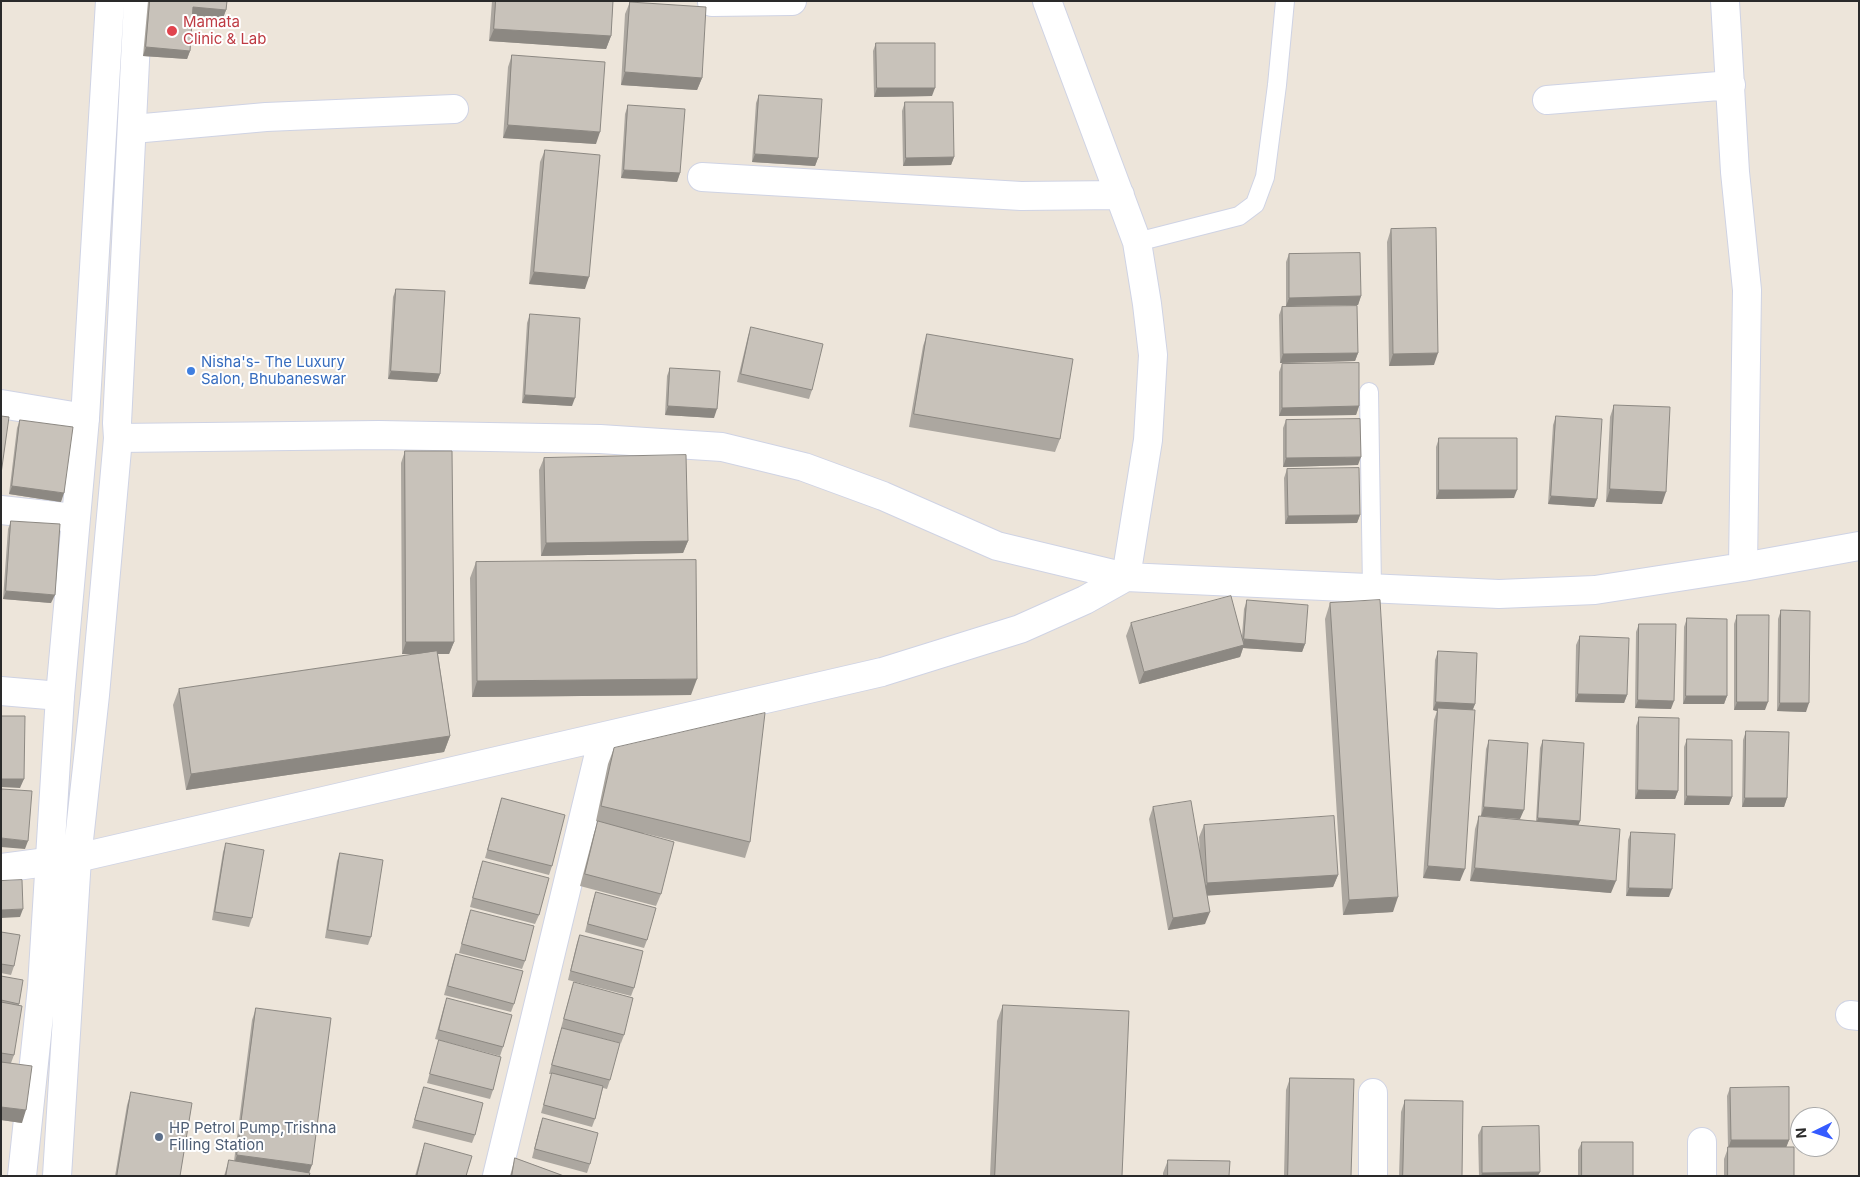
<!DOCTYPE html>
<html>
<head>
<meta charset="utf-8">
<style>
	body { margin:0 }
	#map { position:relative; width:1860px; height:1177px; overflow:hidden; background:#ede5da; font-family:Inter,sans-serif }
	canvas { display:block }
	.frame { position:absolute; inset:0; border:2px solid #2a2a2a; pointer-events:none }
	.north { position:absolute; left:1790px; top:1107px; width:50px; height:50px; box-sizing:border-box; background:#fff; border:1px solid #aaa; border-radius:50%; rotate:266deg; font-size:14px; font-weight:700; line-height:20px; text-align:center; color:#2a2a2a }
	.north::after { content:''; display:block; margin:auto; width:18px; height:22px; background:#355bff; clip-path:polygon(50% 0,100% 100%,50% 72%,0 100%) }
</style>
</head>
<body>
<div id="map">
<canvas width="1860" height="1177"></canvas>
<div class="frame"></div>
<div class="north">N</div>
</div>
<script>
const g = document.querySelector('canvas').getContext('2d');
g.lineJoin = 'round';
function strokePath(path, color, width, dash) {
  g.strokeStyle = color;
  g.lineWidth = width;
  g.lineCap = dash ? 'butt' : 'round';
  g.setLineDash(dash || []);
  g.stroke(path);
}
function fillPath(path, color) {
  g.fillStyle = color;
  g.fill(path, 'evenodd');
}
function write(font, color, halo, rows, align = 'center') {
  g.font = font + ' Inter,sans-serif';
  g.lineWidth = 4;
  g.setLineDash([]);
  g.textBaseline = 'middle';
  g.strokeStyle = halo;
  g.fillStyle = color;
  for (const [text, x, y, turn = 0] of rows) {
    g.save();
    g.translate(x, y);
    g.rotate((+turn || 0) * Math.PI / 180);
    g.textAlign = isNaN(turn) ? turn : align;
    if (halo) g.strokeText(text, 0, 0);
    g.fillText(text, 0, 0);
    g.restore();
  }
}
const service = new Path2D(`
	M1137 242 1239 216 1255 204 1265 177 1277 85 1285 1
	M1369 392 1372 589`);
const minor = new Path2D(`
	M1725 1 1735 172 1747 290 1743 567
	M712 2 792 1
	M1547 100 1731 85
	M133 129 266 117 454 109
	M702 177 1021 196 1120 195
	M1 404 85 418
	M118 438 379 435 600 439 722 447 804 467 883 496 997 546 1126 577 1499 594 1595 590 1743 567 1859 546
	M1 510 74 518
	M1 691 60 696
	M1 868 77 858 882 672 1020 629 1085 600 1126 577 1148 440 1153 355 1147 304 1137 242 1047 1
	M1850 1015 1859 1016
	M1373 1093V1176
	M1702 1142V1176
	M497 1176 603 737`);
const tertiary = new Path2D(`
	M22 1176 42 987 60 696 85 418 110 1
	M57 1176 77 858 95 695 118 438 117 423 138 1`);
const wall = new Path2D(`
	M148 1H227L226 10 223 18 193 16 190 51 187 59 143 56Z
	M492 1H613L611 36 606 49 489 41Z
	M630 2 702 78 697 90 621 85 625 14Z
	M876 43 932 96 874 97 873 51Z
	M512 55 596 144 503 138 508 67Z
	M759 95 818 158 815 166 752 162 756 103Z
	M905 102 954 157 951 165 903 166 902 111Z
	M628 105 680 173 677 182 621 178 625 114Z
	M545 150 585 289 529 284 540 162Z
	M1391 229 1434 365 1389 366 1387 242Z
	M1289 254 1361 296 1358 305 1286 306V262Z
	M396 289 440 374 437 382 388 379 393 297Z
	M1282 307 1358 353 1355 361 1280 363 1279 315Z
	M530 314 572 406 522 403 527 323Z
	M751 327 812 390 809 399 737 382 748 336Z
	M927 334 1060 439 1055 452 909 427 923 346Z
	M1282 364 1359 406 1356 415 1279 416V372Z
	M670 368 714 418 665 415 667 376Z
	M1614 405 1662 504 1606 502 1610 417Z
	M1556 416 1597 499 1594 507 1548 504 1553 425Z
	M20 420 61 502 9 494 17 428Z
	M1286 420 1358 465 1283 467V428Z
	M1439 438 1514 498 1436 499V447Z
	M405 451 454 642 449 654H438L450 736 444 752 186 790 173 705 179 689 416 654H402L401 463Z
	M544 458 688 541 683 553 541 556 539 470Z
	M1287 469 1360 515 1357 523 1285 524 1284 478Z
	M11 521 51 603 3 599 8 529Z
	M476 562 691 695 472 697 470 578Z
	M1247 600 1305 644 1302 652 1243 648 1240 657 1139 684 1126 636 1131 623 1242 636 1244 609Z
	M1330 603 1393 912 1343 915 1325 619Z
	M1781 610 1806 712 1777 711 1778 619Z
	M1737 615 1765 710H1734V624Z
	M1687 618 1727 696 1724 704H1683L1684 627Z
	M1639 624 1671 709 1635 708 1636 632Z
	M1580 636 1627 695 1624 703 1575 702 1576 645Z
	M1438 651 1475 704 1472 710 1460 881 1423 878 1434 720 1437 711 1433 710 1435 660Z
	M1639 717 1678 791 1675 799H1635L1636 726Z
	M1746 731 1787 798 1784 807H1742L1743 740Z
	M1687 739 1732 797 1729 805H1684V747Z
	M1489 740 1520 819 1481 816 1486 749Z
	M1543 740 1580 821 1578 825 1611 893 1470 881 1475 829 1479 816 1536 821 1540 748Z
	M614 748 750 842 745 858 643 833 661 894 656 906 580 886 594 833 598 822 596 821 608 764Z
	M502 798 552 866 549 875 485 858 499 807Z
	M1153 807 1200 857 1199 837 1204 825 1338 875 1333 887 1207 895 1205 924 1168 930 1149 819Z
	M1631 832 1669 897 1626 896 1628 840Z
	M226 843 252 918 249 927 212 920 223 852Z
	M340 853 371 937 368 945 325 938 337 861Z
	M483 861 539 915 535 924 470 907 480 869Z
	M596 892 647 940 644 948 585 932 593 900Z
	M471 910 525 961 522 969 459 953 468 918Z
	M1 932 14 966 11 975 1 973Z
	M580 935 634 988 631 996 568 980 577 943Z
	M456 954 514 1004 511 1012 444 995 453 962Z
	M1 976 19 1004 14 1055 11 1063 22 1123 1 1120Z
	M574 982 624 1035 621 1043 561 1028 571 991Z
	M447 998 503 1047 500 1056 435 1039 444 1006Z
	M1003 1005 1122 1176H990L997 1021Z
	M256 1008 309 1173V1176H224L229 1160 234 1161 252 1020Z
	M562 1028 610 1080 607 1089 603 1088 595 1119 592 1127 541 1113 552 1074H549L559 1036Z
	M439 1040 493 1090 490 1099 427 1083Z
	M1290 1078 1351 1176H1284L1286 1090Z
	M424 1087 475 1135 472 1143 412 1128 421 1096Z
	M1730 1088 1789 1140 1786 1147 1794 1176H1724V1159L1728 1148 1727 1096Z
	M131 1092 180 1176H115L127 1105Z
	M1405 1100 1462 1176H1399L1401 1112Z
	M543 1118 590 1164 587 1173 532 1158 540 1126Z
	M1482 1127 1538 1176H1479L1478 1135Z
	M1582 1142 1633 1176H1578V1150Z
	M425 1143 466 1176H415L421 1155Z
	M515 1158 564 1176H510Z
	M1168 1160 1229 1176H1163V1173Z`);
const shadedWall = new Path2D(`
	M193 7 226 10 223 18 190 15Z
	M494 29 611 36 606 49 489 41Z
	M146 47 190 51 187 59 143 56Z
	M625 72 702 78 697 90 621 85Z
	M877 88H935L932 96 874 97Z
	M508 125 600 132 596 144 503 138Z
	M755 154 818 158 815 166 752 162Z
	M954 157 951 165 903 166 906 158Z
	M624 170 680 173 677 182 621 178Z
	M534 272 589 277 585 289 529 284Z
	M1361 296 1358 305 1286 306 1289 298Z
	M1358 353 1355 361 1280 363 1283 354Z
	M1438 353 1434 365 1389 366 1393 354Z
	M391 371 440 374 437 382 388 379Z
	M525 395 575 398 572 406 522 403Z
	M668 406 717 409 714 418 665 415Z
	M1359 406 1356 415 1279 416 1282 408Z
	M1361 457 1358 465 1283 467 1286 458Z
	M12 486 64 493 61 502 9 494Z
	M1610 489 1666 492 1662 504 1606 502Z
	M1439 490H1517L1514 498 1436 499Z
	M1551 496 1597 499 1594 507 1548 504Z
	M1360 515 1357 523 1285 524 1288 516Z
	M688 541 683 553 541 556 546 543Z
	M6 591 55 595 51 603 3 599Z
	M1244 639 1305 644 1302 652 1243 648 1240 657 1139 684 1144 672 1242 645Z
	M406 642H454L449 654H402Z
	M697 679 691 695 472 697 477 681Z
	M1578 694 1627 695 1624 703 1575 702Z
	M1686 696H1727L1724 704H1683Z
	M1638 700 1674 701 1671 709 1635 708Z
	M1436 702 1475 704 1472 712 1438 708 1437 711 1433 710Z
	M1737 702H1768L1765 710H1734Z
	M1780 703H1809L1806 712 1777 711Z
	M450 736 444 752 186 790 191 774Z
	M1 779H24L20 788 1 787Z
	M1638 790 1678 791 1675 799H1635Z
	M1687 796 1732 797 1729 805H1684Z
	M1745 798H1787L1784 807H1742Z
	M1484 807 1524 810 1520 819 1481 816Z
	M1538 818 1580 821 1577 829 1535 827Z
	M1 838 28 841 25 849 1 847Z
	M1428 866 1465 869 1460 881 1423 878Z
	M1475 868 1616 881 1611 893 1470 881Z
	M1338 875 1333 887 1203 896 1207 883Z
	M1629 888 1672 889 1669 897 1626 896Z
	M1398 897 1393 912 1343 915 1349 900Z
	M23 909 20 917 1 918V910Z
	M1210 912 1205 924 1168 930 1173 918Z
	M1 1107 26 1110 22 1123 1 1120Z
	M1731 1140H1789L1786 1148 1728 1149Z
	M237 1155 312 1165 308 1176 233 1167Z
	M1540 1172 1538 1176H1481L1482 1173Z`);
const building = new Path2D(`
	M150 1H227L226 10 193 7 190 51 146 47Z
	M496 1H613L611 36 494 29Z
	M630 2 706 7 702 78 625 72Z
	M876 43H935V88H877Z
	M512 55 605 62 600 132 508 125Z
	M759 95 822 99 818 158 755 154Z
	M905 102H953L954 157 906 158Z
	M628 105 685 109 680 173 624 170Z
	M545 150 600 155 589 277 534 272Z
	M1436 228 1438 353 1393 354 1391 229Z
	M1360 253 1361 296 1289 298V254Z
	M396 289 445 291 440 374 391 371Z
	M1357 306 1358 353 1283 354 1282 307Z
	M530 314 580 318 575 398 525 395Z
	M751 327 823 344 812 390 741 374Z
	M927 334 1073 359 1060 439 914 414Z
	M1359 363V406L1282 408V364Z
	M670 368 720 371 717 409 668 406Z
	M1614 405 1670 407 1666 492 1610 489Z
	M1 416 9 417 1 474Z
	M1556 416 1602 419 1597 499 1551 496Z
	M1360 419 1361 457 1286 458V420Z
	M20 420 73 427 64 493 12 486Z
	M1439 438H1517V490H1439Z
	M405 451H452L454 642H406Z
	M686 455 688 541 546 543 544 458Z
	M1359 468 1360 515 1288 516 1287 469Z
	M11 521 60 524 55 595 6 591Z
	M696 560 697 679 477 681 476 562Z
	M1231 596 1244 645 1144 672 1131 623Z
	M1247 600 1308 605 1305 644 1244 639Z
	M1380 600 1398 897 1349 900 1330 603Z
	M1781 610 1810 611 1809 703H1780Z
	M1737 615H1769L1768 702H1737Z
	M1687 618 1727 619V696H1686Z
	M1639 624H1676L1674 701 1638 700Z
	M1580 636 1629 638 1627 695 1578 694Z
	M437 651 450 736 191 774 179 689Z
	M1438 651 1477 653 1475 704 1436 702Z
	M1438 708 1475 710 1465 869 1428 866Z
	M765 713 750 842 601 806 614 748Z
	M1 716H25L24 779H1Z
	M1639 717 1679 718 1678 791 1638 790Z
	M1746 731 1789 732 1787 798H1745Z
	M1687 739 1732 740V797L1687 796Z
	M1489 740 1528 743 1524 810 1484 807Z
	M1543 740 1584 743 1580 821 1538 818Z
	M2 789 32 791 28 841 1 838Z
	M502 798 565 815 552 866 488 850Z
	M1191 801 1210 912 1173 918 1153 807Z
	M1334 816 1338 875 1207 883 1204 825Z
	M1479 816 1620 829 1616 881 1475 868Z
	M598 821 674 842 661 894 585 874Z
	M1631 832 1675 834 1672 889 1629 888Z
	M226 843 264 850 252 918 215 912Z
	M340 853 383 860 371 937 328 930Z
	M483 861 549 878 539 915 473 898Z
	M22 880 23 909 1 910V881Z
	M596 892 656 908 647 940 588 924Z
	M471 910 534 926 525 961 462 944Z
	M1 932 20 935 14 966 1 964Z
	M580 935 643 951 634 988 571 971Z
	M456 954 523 971 514 1004 448 986Z
	M1 976 23 980 19 1004 1 1000Z
	M574 982 633 998 624 1035 564 1019Z
	M447 998 512 1015 503 1047 439 1030Z
	M1 1002 22 1006 14 1055 1 1053Z
	M1003 1005 1129 1011 1122 1176H995Z
	M256 1008 331 1018 312 1165 237 1155Z
	M562 1028 620 1043 610 1080 552 1065Z
	M439 1040 501 1057 493 1090 430 1074Z
	M1 1062 32 1066 26 1110 1 1107Z
	M552 1073 603 1086 595 1119 544 1105Z
	M1290 1078 1354 1079 1351 1176H1288Z
	M424 1087 483 1103 475 1135 415 1120Z
	M1789 1087V1140H1731L1730 1088Z
	M131 1092 192 1103 180 1176H117Z
	M1405 1100 1463 1101 1462 1176H1403Z
	M543 1118 598 1133 590 1164 535 1149Z
	M1539 1126 1540 1172 1482 1173V1127Z
	M1582 1142H1633V1176H1582Z
	M425 1143 472 1156 466 1176H417Z
	M1728 1147H1794V1176H1728Z
	M515 1158 564 1176H512Z
	M229 1160 310 1173 309 1176H226Z
	M1168 1160 1230 1161 1229 1176H1168Z`);
const markers = [
	[172,31,6,"#e0444e"],
	[191,371,5,"#3f7fe0"],
	[159,1137,5,"#5c6f8a"]
];
const healthNames = [
	["Mamata",183,22],
	["Clinic & Lab",183,39]
];
const shopNames = [
	["Nisha's- The Luxury",201,362],
	["Salon, Bhubaneswar",201,379]
];
const serviceNames = [
	["HP Petrol Pump,Trishna",169,1128],
	["Filling Station",169,1145]
];
strokePath(service, '#cfd3e4', 20);
strokePath(minor, '#cfd3e4', 30);
strokePath(tertiary, '#cfd3e4', 30);
strokePath(service, '#fff', 18);
strokePath(minor, '#fff', 28);
strokePath(tertiary, '#fff', 28);
fillPath(wall, '#aca7a0');
fillPath(shadedWall, '#8c8882');
fillPath(building, '#c8c2ba');
strokePath(building, '#8c8882', 1);
for (const [x, y, r, color] of markers) {
  const dot = new Path2D();
  dot.arc(x, y, r, 0, 2 * Math.PI);
  g.fillStyle = color;
  g.fill(dot);
  strokePath(dot, '#fff', 2);
}
write('15px', '#be3a42', '#fff', healthNames, 'left');
write('15px', '#366cbe', '#fff', shopNames, 'left');
write('15px', '#4e5e75', '#fff', serviceNames, 'left');
</script>
</body>
</html>
